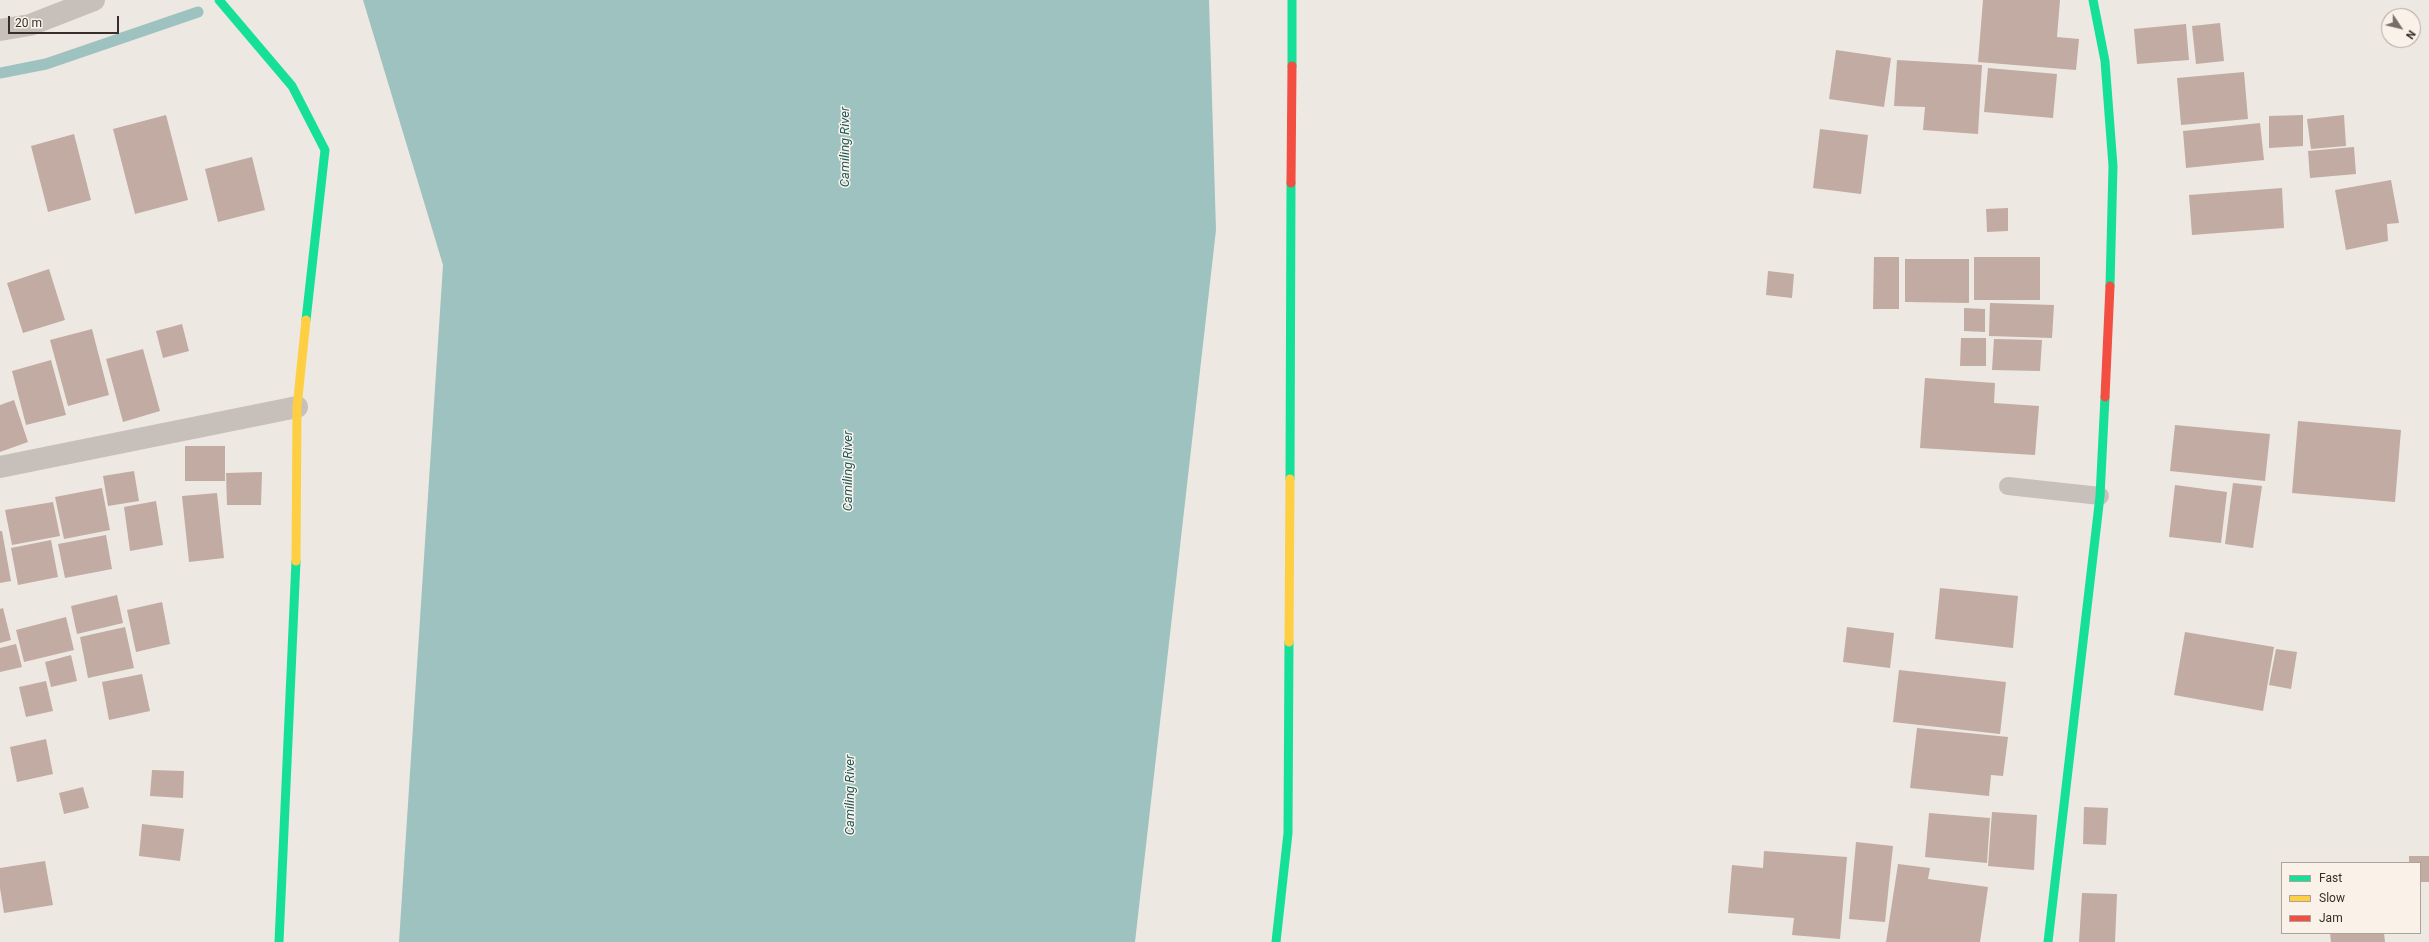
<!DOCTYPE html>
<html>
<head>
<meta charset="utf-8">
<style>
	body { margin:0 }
	#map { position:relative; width:2429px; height:942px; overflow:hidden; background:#eee8e2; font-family:Roboto,sans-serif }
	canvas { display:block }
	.legend { position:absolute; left:2281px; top:862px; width:140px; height:72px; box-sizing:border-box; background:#faf2e9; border:1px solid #aca39c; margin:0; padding:5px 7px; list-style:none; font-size:12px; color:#382d28 }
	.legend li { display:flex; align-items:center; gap:8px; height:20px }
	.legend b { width:20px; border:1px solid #aca39c }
	.north { position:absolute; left:2381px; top:8px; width:40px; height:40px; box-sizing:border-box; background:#faf2e9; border:1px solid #aca39c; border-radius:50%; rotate:125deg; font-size:11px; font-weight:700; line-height:16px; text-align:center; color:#382d28 }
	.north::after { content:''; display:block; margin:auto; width:14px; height:18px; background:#786e69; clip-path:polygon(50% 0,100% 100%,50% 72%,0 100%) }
	.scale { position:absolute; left:8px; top:16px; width:111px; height:18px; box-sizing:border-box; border:2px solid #382d28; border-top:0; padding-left:5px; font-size:12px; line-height:14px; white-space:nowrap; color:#382d28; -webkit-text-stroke:3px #faf2e9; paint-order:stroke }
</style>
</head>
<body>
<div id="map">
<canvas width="2429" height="942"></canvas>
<ul class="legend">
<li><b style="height:5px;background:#16e098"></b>Fast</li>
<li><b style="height:5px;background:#ffcf43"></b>Slow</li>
<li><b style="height:5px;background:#f24e42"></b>Jam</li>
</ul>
<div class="north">N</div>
<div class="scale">20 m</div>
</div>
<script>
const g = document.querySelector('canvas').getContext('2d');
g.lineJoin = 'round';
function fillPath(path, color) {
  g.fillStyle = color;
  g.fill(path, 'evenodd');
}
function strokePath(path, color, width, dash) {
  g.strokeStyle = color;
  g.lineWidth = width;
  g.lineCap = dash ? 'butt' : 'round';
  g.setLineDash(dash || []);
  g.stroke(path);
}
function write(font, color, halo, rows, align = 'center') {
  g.font = font + ' Roboto,sans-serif';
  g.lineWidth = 3;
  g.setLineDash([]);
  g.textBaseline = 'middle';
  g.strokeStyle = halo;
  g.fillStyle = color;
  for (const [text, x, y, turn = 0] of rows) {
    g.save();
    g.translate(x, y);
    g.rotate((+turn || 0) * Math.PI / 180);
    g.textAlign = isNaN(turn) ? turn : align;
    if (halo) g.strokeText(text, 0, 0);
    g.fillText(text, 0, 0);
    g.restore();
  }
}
const water = new Path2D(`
	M363 0H1209L1216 230 1135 942H399L443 265Z`);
const stream = new Path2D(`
	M0 73 46 64 198 12`);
const building = new Path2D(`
	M1983 0H2060L2057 37 2079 39 2076 70 1978 62Z
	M2220 23 2224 61 2196 64 2192 26Z
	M2186 24 2189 60 2137 64 2134 29Z
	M1836 50 1891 58 1884 107 1829 99Z
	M1897 60 1982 65 1978 134 1923 130 1925 107 1894 106Z
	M1988 68 2057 74 2053 118 1984 112Z
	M2244 72 2248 119 2181 125 2177 78Z
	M166 115 188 200 135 214 113 129Z
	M2303 115V146L2269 148V116Z
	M2344 115 2346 146 2311 149 2307 119Z
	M2260 123 2264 160 2186 168 2183 131Z
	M1820 129 1868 135 1861 194 1813 188Z
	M74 134 91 200 48 212 31 146Z
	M2354 147 2356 174 2310 178 2308 151Z
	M252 157 265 210 218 222 205 169Z
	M2391 180 2399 223 2387 224 2388 241 2346 250 2335 190Z
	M2282 188 2284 228 2192 235 2189 195Z
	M2008 208V231L1987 232 1986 209Z
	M1874 257H1899V309H1873Z
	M1974 257H2040V300H1974Z
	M1905 259H1969V303L1905 302Z
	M49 269 65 320 23 333 7 283Z
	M1768 271 1794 274 1792 298 1766 295Z
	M1990 303 2054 305 2052 338 1989 336Z
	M1964 308 1985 309V332L1964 331Z
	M182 324 189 351 163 358 156 331Z
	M92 329 109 395 68 406 50 340Z
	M1961 338H1986V366H1960Z
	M1994 339 2042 340 2040 371 1992 370Z
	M143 349 160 411 123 422 106 359Z
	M51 360 66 415 26 425 12 371Z
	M1925 378 1995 383 1994 403 2039 406 2035 455 1920 448Z
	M14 400 28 442 0 452V405Z
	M2298 421 2401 430 2395 502 2292 493Z
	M2175 425 2270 434 2265 481 2170 471Z
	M185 446H225V481H185Z
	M134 471 139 501 108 506 103 476Z
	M262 472 261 505H227L226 473Z
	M2233 483 2262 486 2253 548 2225 544Z
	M2175 485 2227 492 2221 543 2169 537Z
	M102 488 110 530 64 539 55 497Z
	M217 493 224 558 189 562 182 496Z
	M156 501 163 545 130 551 124 507Z
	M53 502 60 536 12 545 5 510Z
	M0 531H2L11 581 0 583Z
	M106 535 112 569 65 578 58 544Z
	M51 540 58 577 18 585 11 548Z
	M1940 588 2018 596 2013 648 1935 639Z
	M117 595 123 623 77 634 71 606Z
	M162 602 170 644 136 652 127 610Z
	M3 608 11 640 0 643V609Z
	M66 617 74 650 24 662 16 630Z
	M125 627 134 668 88 678 80 637Z
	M1847 627 1894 633 1890 668 1843 662Z
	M2185 632 2274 647 2263 711 2174 695Z
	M16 644 22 667 0 672V648Z
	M2276 649 2297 652 2291 689 2269 685Z
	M71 655 77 681 51 687 45 662Z
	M1899 670 2006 682 2000 734 1893 722Z
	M142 674 150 711 109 720 102 682Z
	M46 681 53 711 26 717 19 687Z
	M1917 728 2008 737 2003 776 1991 775 1989 796 1910 788Z
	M46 739 53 774 17 782 10 747Z
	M152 770 184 771 183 798 150 796Z
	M83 787 89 808 64 814 59 793Z
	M2084 807 2108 808 2106 845 2083 844Z
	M1992 812 2037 815 2034 870 1988 866Z
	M1929 813 1990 818 1987 863 1925 857Z
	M142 824 184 829 180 861 139 856Z
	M1856 842 1893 846 1885 922 1849 919Z
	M1764 851 1847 857 1840 939 1792 935 1794 918 1728 913 1732 865 1763 868Z
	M2409 856H2429V882H2420V863H2409Z
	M45 861 53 905 4 913 0 888V868Z
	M1898 864 1930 868 1928 879 1988 887 1980 942H1886Z
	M2082 893 2117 894 2115 942H2079Z
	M2330 933H2384L2385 942H2331Z`);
const lane = new Path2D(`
	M2008 486 2100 496`);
const street = new Path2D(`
	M0 30 30 25 94 0
	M0 467 297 407`);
const fast = new Path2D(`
	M219 0 292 86 325 150 306 320
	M2093 0 2105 61 2113 166 2110 286
	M1292 66V0
	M1290 479 1291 183
	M279 942 296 561
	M1276 942 1288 833 1289 642
	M2048 942 2100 496 2105 397`);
const slow = new Path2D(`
	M296 561 297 407 306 320
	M1289 642 1290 479`);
const jam = new Path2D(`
	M1291 183 1292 66
	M2105 397 2110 286`);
const waterNames = [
	["Camiling River",846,147,-90],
	["Camiling River",849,471,-90],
	["Camiling River",851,795,-90]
];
fillPath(water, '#9ec2c0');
strokePath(stream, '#9ec2c0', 11);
fillPath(building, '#c2aba3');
strokePath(lane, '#c7c0ba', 18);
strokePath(street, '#c7c0ba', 22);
strokePath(fast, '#16e098', 9);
strokePath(slow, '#ffcf43', 9);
strokePath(jam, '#f24e42', 9);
write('italic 13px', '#1d595b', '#faf2e9', waterNames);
</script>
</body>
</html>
